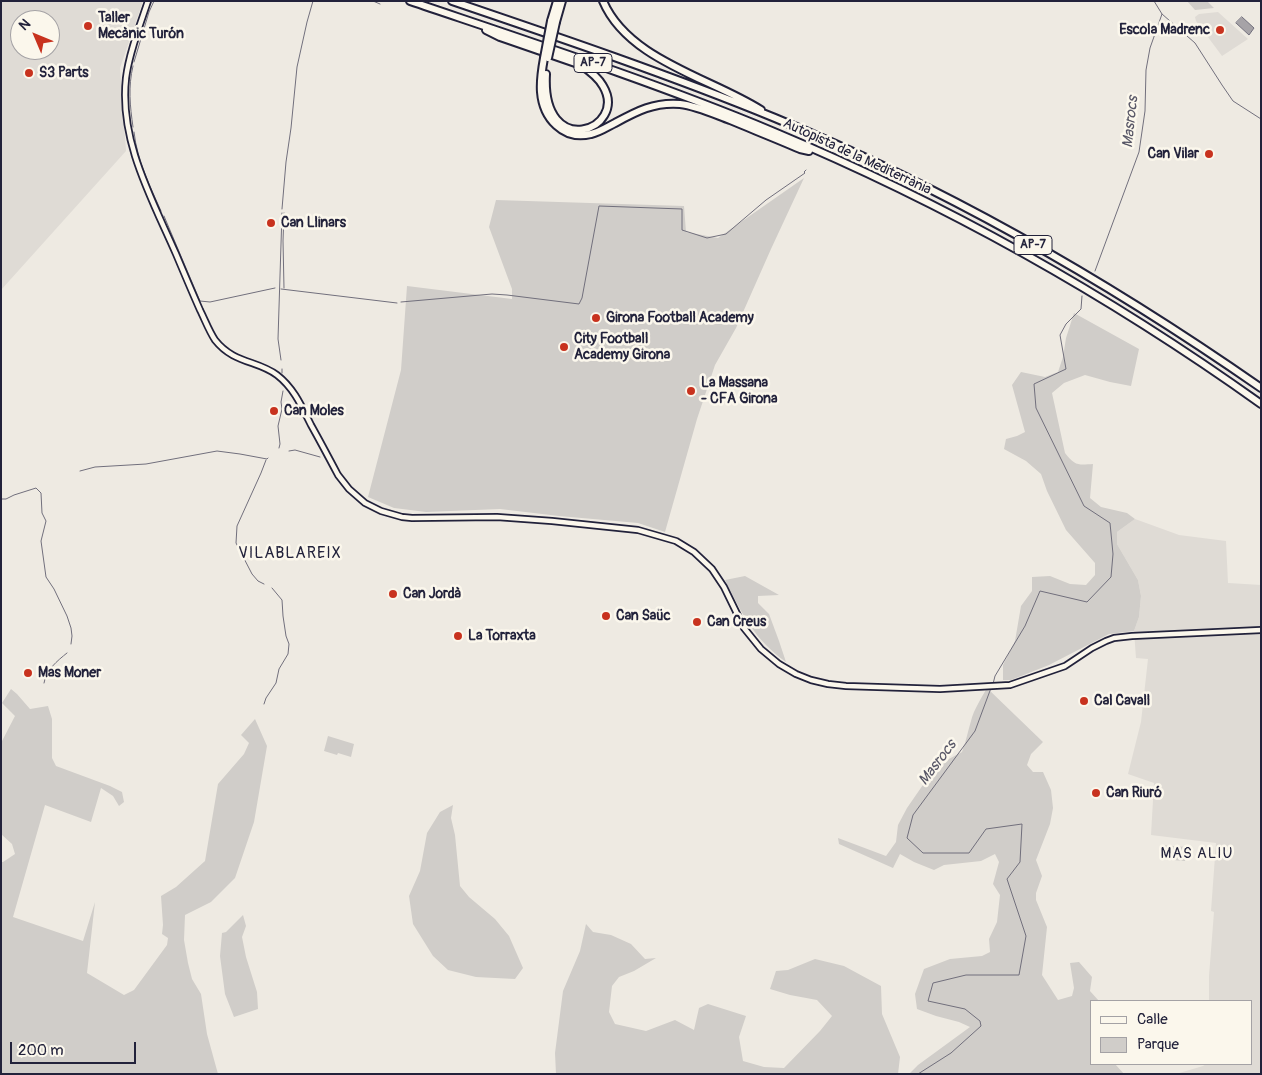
<!DOCTYPE html>
<html>
<head>
<meta charset="utf-8">
<style>
	body { margin:0 }
	#map { position:relative; width:1262px; height:1075px; overflow:hidden; background:#eeeae2; font-family:Pangolin,sans-serif }
	canvas { display:block }
	.frame { position:absolute; inset:0; border:2px solid #22223b; pointer-events:none }
	.legend { position:absolute; left:1090px; top:1000px; width:162px; height:65px; box-sizing:border-box; background:#fbf7ec; border:1px solid #a4a2a5; margin:0; padding:6px 9px; list-style:none; font-size:15px; color:#22223b }
	.legend li { display:flex; align-items:center; gap:10px; height:25px }
	.legend b { width:25px; border:1px solid #a4a2a5 }
	.north { position:absolute; left:10px; top:10px; width:50px; height:50px; box-sizing:border-box; background:#fbf7ec; border:1px solid #a4a2a5; border-radius:50%; rotate:315deg; font-size:14px; font-weight:700; line-height:20px; text-align:center; color:#22223b }
	.north::after { content:''; display:block; margin:auto; width:18px; height:22px; background:#c8321e; clip-path:polygon(50% 0,100% 100%,50% 72%,0 100%) }
	.scale { position:absolute; left:10px; top:1042px; width:126px; height:22px; box-sizing:border-box; border:2px solid #22223b; border-top:0; padding-left:6px; font-size:15px; line-height:18px; white-space:nowrap; color:#22223b; -webkit-text-stroke:4px #fbf7ec; paint-order:stroke }
</style>
</head>
<body>
<div id="map">
<canvas width="1262" height="1075"></canvas>
<div class="frame"></div>
<ul class="legend">
<li><b style="height:6px;background:#fbf7ec"></b>Calle</li>
<li><b style="height:14px;background:#d0cdc9"></b>Parque</li>
</ul>
<div class="north">N</div>
<div class="scale">200 m</div>
</div>
<script>
const g = document.querySelector('canvas').getContext('2d');
g.lineJoin = 'round';
function fillPath(path, color) {
  g.fillStyle = color;
  g.fill(path, 'evenodd');
}
function strokePath(path, color, width, dash) {
  g.strokeStyle = color;
  g.lineWidth = width;
  g.lineCap = dash ? 'butt' : 'round';
  g.setLineDash(dash || []);
  g.stroke(path);
}
function write(font, color, halo, rows, align = 'center') {
  g.font = font + ' Pangolin,sans-serif';
  g.lineWidth = 5;
  g.setLineDash([]);
  g.textBaseline = 'middle';
  g.strokeStyle = halo;
  g.fillStyle = color;
  for (const [text, x, y, turn = 0] of rows) {
    g.save();
    g.translate(x, y);
    g.rotate((+turn || 0) * Math.PI / 180);
    g.textAlign = isNaN(turn) ? turn : align;
    if (halo) g.strokeText(text, 0, 0);
    g.fillText(text, 0, 0);
    g.restore();
  }
}
const built = new Path2D(`
	M1 1H143L120 68 126 151 1 290ZM20 20H50V50H20Z
	M1218 12 1248 39 1222 56 1196 21 1195 17 1199 14Z
	M1135 519 1179 535 1226 541 1228 583 1261 585V1074H1176L1203 1066 1206 1064H1251V1001H1209V976L1214 912 1211 911 1216 843 1151 835 1154 783 1128 774 1141 722 1148 659 1136 658 1134 631 1139 617 1141 596 1138 580 1117 544V532Z`);
const green = new Path2D(`
	M1187 1H1207L1214 8 1195 10Z
	M804 178 771 249 736 328 715 365 697 419 665 532 638 523 559 516 500 509 426 512 394 508 368 497 401 370 407 286 512 299V289L489 227 496 200 684 206 686 232 718 238Z
	M1074 313 1139 349 1131 386 1110 382 1085 375 1064 383 1052 393 1065 453C1075 466 1078 465 1093 464L1090 498 1101 507 1127 513 1135 519 1117 532V544L1138 580 1141 596 1139 617 1134 631 1109 634 1049 665 1011 680H1003V665L1015 641 1021 606 1032 591V577L1050 576 1070 584 1086 585 1095 575V563L1066 530 1047 491 1041 474 1026 461 1004 449 1006 439 1017 436 1025 432 1012 385 1021 372 1045 377 1058 372 1063 357 1066 338Z
	M745 576 779 595 758 596V603L769 614 779 641 786 662C754 639 742 614 725 580Z
	M987 688 1043 742 1031 754 1027 765 1033 772H1043L1051 790 1053 808 1050 824 1036 860 1042 876 1036 893V900L1047 927 1042 975 1058 1000 1072 996 1074 988 1070 963 1079 962 1092 977 1090 991 1099 1001H1091V1064H1115L1124 1074H909L918 1065 970 1027 959 1022 936 1016 917 1009 915 994 924 969 950 959 982 956 990 952 989 939 997 922 1000 895 993 884 999 862 995 854 981 861 944 865 934 870 914 862 900 854 893 868 839 844 838 838 886 856 896 842 898 825 907 808 927 779 947 760 962 752C966 741 968 731 971 721 974 709 981 699 987 688Z
	M11 689 17 694 30 709 48 706 52 719V758L56 766 110 786 122 792 124 802 119 806 113 796 101 788 91 822 45 805 13 917 83 941 95 902 87 973 124 995 134 990 167 945 168 938 162 934 163 925 161 896 176 887 205 861 218 784 244 754 249 743 241 735 255 719 267 746 254 822 235 878 211 902 185 915 184 940 188 963 192 979 201 994 207 1034 218 1074H1V862H3L15 854 12 844 1 834V743L15 716 2 703Z
	M328 736 354 744 351 757 338 753 337 755 324 751Z
	M453 805 451 818 455 835 460 886 469 897 495 919 509 936 523 968 515 979 476 977 448 970 433 956 413 924 409 896 420 871 427 833 440 812Z
	M1161 845 1186 847 1185 861 1160 859Z
	M243 915 246 926 242 937 246 957 257 992 258 1009 234 1017 225 994 220 956 222 933 226 932Z
	M586 924 593 932 611 935 631 944 645 959 656 958 634 971 619 977 612 986 609 1012 615 1024 646 1031 675 1020 694 1030 699 1008 708 1004 746 1016 739 1037 743 1061 764 1067 784 1068 820 1031 832 1016 817 1000 790 995 770 989 776 971 788 970 815 959 844 966 881 986 882 1014 900 1057 898 1074H556L555 1053 563 991 580 951Z`);
const water = new Path2D(`
	M1242 17 1254 28 1249 35 1236 23Z`);
const stream = new Path2D(`
	M373 1 380 4
	M1162 14 1195 43 1222 85 1233 101 1261 119
	M134 62 149 12 154 1
	M133 66C128 87 130 106 133 127
	M134 132C137 160 150 186 161 211
	M282 209 286 162 291 128 297 67 307 22 313 1
	M164 216 200 301 210 302 275 288
	M1095 271 1139 152 1145 111 1146 70 1150 48 1162 14 1154 1
	M284 288 283 241 284 213
	M281 289 397 303
	M401 302 492 294 507 295 579 304 582 298 599 206 682 209V230L707 238 726 234 766 200 805 173 804 172 806 170
	M281 360 278 339 282 213
	M282 369V373
	M279 448 280 444 278 426 282 409 281 402 283 391
	M289 451 295 450 320 457
	M80 471 95 467 146 464 217 451 240 454 267 459 268 458
	M1 499H6L14 495 36 488 41 493 42 513 46 521 41 541 46 577 54 589 67 616 71 628 72 636 71 644
	M264 584 258 581 252 574 236 543 237 526 261 473 266 460
	M44 683C46 670 57 661 67 653
	M993 684 995 676 1025 626 1040 591 1087 602 1111 577 1113 554 1110 523 1084 506 1036 408 1034 384 1066 369 1060 335 1066 324 1081 309 1082 296
	M264 704 266 698 276 683 279 669 288 654 289 644 286 636 283 616 282 600 272 588
	M918 1074 951 1053 981 1026 980 1021 965 1009 928 1001 933 983 966 975H1019L1026 936 1007 879 1020 862 1022 824 986 829 969 853H923L907 838 913 815 975 731 991 688`);
const tertiary = new Path2D(`
	M148 1C140 25 129 53 126 78 119 141 152 199 176 254 184 273 192 292 200 310 205 320 209 331 215 340 234 364 257 360 277 375 294 388 302 407 311 425 320 441 329 458 338 475L349 489 365 503 381 511 402 517 412 518 497 517 552 521 638 530 676 541 694 552 712 569 724 587 744 628 761 649 779 664 796 674 811 680 828 684 846 686 940 689 1010 685 1065 666 1092 648 1106 641 1114 638 1132 636 1261 630`);
const motorway = new Path2D(`
	M410 1C531 42 654 82 772 131 944 203 1110 296 1261 404
	M452 1C561 38 670 75 775 118 947 189 1109 282 1261 388
	M603 1C628 60 711 78 761 110
	M551 21 557 1
	M556 22 562 1
	M486 30 500 37 581 65C590 71 598 77 603 86 629 130 541 162 546 74
	M544 58C542 69 540 80 541 92 543 118 563 141 591 134 600 132 607 127 615 123 637 111 654 102 680 104 697 106 714 114 730 120 754 130 777 139 800 149L809 151`);
const motorwayBridge = new Path2D(`
	M544 58 551 21
	M548 58 556 22`);
const markers = [
	[88,26,5,"#c8321e"],
	[1220,30,5,"#c8321e"],
	[29,73,5,"#c8321e"],
	[1209,154,5,"#c8321e"],
	[271,223,5,"#c8321e"],
	[596,318,5,"#c8321e"],
	[564,347,5,"#c8321e"],
	[691,391,5,"#c8321e"],
	[274,411,5,"#c8321e"],
	[393,594,5,"#c8321e"],
	[606,616,5,"#c8321e"],
	[697,622,5,"#c8321e"],
	[458,636,5,"#c8321e"],
	[28,673,5,"#c8321e"],
	[1084,701,5,"#c8321e"],
	[1096,793,5,"#c8321e"]
];
const shields = [
	[593,63,38],
	[1033,245,38]
];
const shieldNames = [
	["AP-7",593,63],
	["AP-7",1033,245]
];
const poiNames = [
	["Taller",98,18],
	["Mecànic Turón",98,34],
	["Escola Madrenc",1210,30,"right"],
	["S3 Parts",39,73],
	["Can Vilar",1199,154,"right"],
	["Can Llinars",281,223],
	["Girona Football Academy",606,318],
	["City Football",574,339],
	["Academy Girona",574,355],
	["La Massana",701,383],
	["- CFA Girona",701,399],
	["Can Moles",284,411],
	["Can Jordà",403,594],
	["Can Saüc",616,616],
	["Can Creus",707,622],
	["La Torraxta",468,636],
	["Mas Moner",38,673],
	["Cal Cavall",1094,701],
	["Can Riuró",1106,793]
];
const streetNames = [
	["Autopista de la Mediterrània",857,157,25]
];
const waterNames = [
	["Masrocs",1131,122,-84],
	["Masrocs",938,763,-53]
];
const neighbourhoodNames = [
	["MAS ALIU",1197,854]
];
const quarterNames = [
	["VILABLAREIX",290,554]
];
fillPath(built, '#dfdbd5');
fillPath(green, '#d0cdc9');
fillPath(water, '#a6a3a7');
strokePath(water, '#716f7c', 1);
strokePath(stream, '#716f7c', 1);
strokePath(tertiary, '#22223b', 8);
strokePath(motorway, '#22223b', 10);
strokePath(tertiary, '#fbf7ec', 4.5);
strokePath(motorway, '#fbf7ec', 6);
strokePath(motorwayBridge, '#22223b', 10, []);
strokePath(motorwayBridge, '#fbf7ec', 6);
for (const [x, y, r, color] of markers) {
  const dot = new Path2D();
  dot.arc(x, y, r, 0, 2 * Math.PI);
  g.fillStyle = color;
  g.fill(dot);
  strokePath(dot, '#fbf7ec', 2);
}
for (const [x, y, w] of shields) {
  const box = new Path2D();
  box.roundRect(x - w / 2, y - 9.5, w, 19, 4);
  g.fillStyle = '#fbf7ec';
  g.fill(box);
  strokePath(box, '#22223b', 1);
}
write('bold 12px', '#22223b', null, shieldNames);
write('bold 14px', '#22223b', '#fbf7ec', poiNames, 'left');
write('14px', '#22223b', '#fbf7ec', streetNames);
write('italic 15px', '#575666', '#fbf7ec', waterNames);
g.letterSpacing = '1px';
write('15px', '#22223b', '#fbf7ec', neighbourhoodNames);
g.letterSpacing = '0px';
g.letterSpacing = '1px';
write('16px', '#22223b', '#fbf7ec', quarterNames);
g.letterSpacing = '0px';
</script>
</body>
</html>
